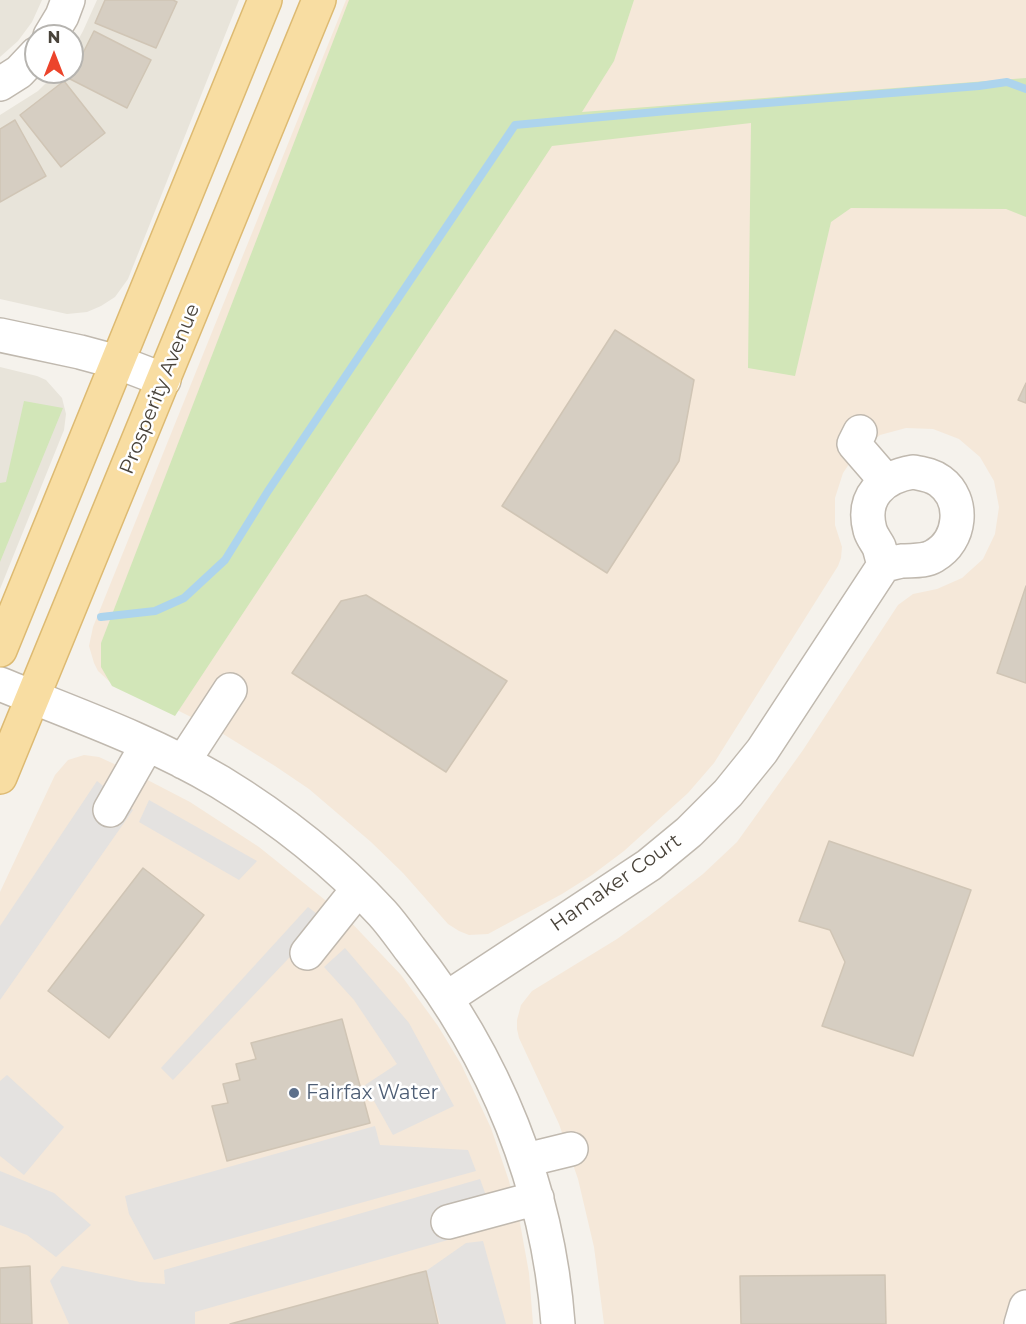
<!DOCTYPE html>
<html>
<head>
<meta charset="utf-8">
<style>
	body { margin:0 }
	#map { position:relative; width:1026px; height:1324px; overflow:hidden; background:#f5f2ec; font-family:Montserrat,sans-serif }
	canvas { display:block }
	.north { position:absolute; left:24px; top:24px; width:60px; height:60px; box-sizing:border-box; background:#fff; border:2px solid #b6b4b0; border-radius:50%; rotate:0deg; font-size:16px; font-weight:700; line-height:24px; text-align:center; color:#49433a }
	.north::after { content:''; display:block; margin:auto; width:21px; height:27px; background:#ec442b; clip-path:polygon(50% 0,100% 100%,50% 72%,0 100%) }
</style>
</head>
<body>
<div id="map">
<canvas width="1026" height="1324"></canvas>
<div class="north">N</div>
</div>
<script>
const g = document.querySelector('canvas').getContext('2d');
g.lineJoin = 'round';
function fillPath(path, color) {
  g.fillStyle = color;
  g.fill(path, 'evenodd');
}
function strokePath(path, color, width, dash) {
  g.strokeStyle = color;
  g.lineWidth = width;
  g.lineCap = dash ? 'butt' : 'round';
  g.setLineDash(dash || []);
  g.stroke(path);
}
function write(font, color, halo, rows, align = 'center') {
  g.font = font + ' Montserrat,sans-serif';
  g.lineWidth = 5;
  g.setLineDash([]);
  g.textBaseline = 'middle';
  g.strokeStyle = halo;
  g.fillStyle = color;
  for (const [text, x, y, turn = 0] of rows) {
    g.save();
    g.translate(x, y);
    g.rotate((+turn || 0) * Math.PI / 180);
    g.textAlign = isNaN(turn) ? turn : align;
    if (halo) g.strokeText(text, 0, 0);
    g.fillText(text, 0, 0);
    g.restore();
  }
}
const residential = new Path2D(`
	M0 0H42L32 22 18 41 0 57Z
	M97 0H239L128 279 115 297 101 306 87 312 67 314 0 299V115L38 91 57 72H72V51L83 31Z
	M0 367 37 376 46 380 62 398 66 414 64 430 0 589Z`);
const commercial = new Path2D(`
	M346 0H1026V1324H604L594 1247 578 1179 559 1124 519 1038 517 1029V1020L521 1005 532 991 617 939 649 916 703 874 737 842 803 750 898 605 913 594 937 589 962 578 983 559 995 534 999 507 994 481 980 457 959 439 933 429 906 428 880 435 858 451 843 473 835 498V525L842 547 841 558 838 566 714 763 688 793 624 851 592 875 562 894 488 934 469 935 459 931 448 924 403 873 371 842 309 789 275 766 215 729 165 704 110 682 98 671 94 663 89 646 93 627Z
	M84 755 99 757 136 774 190 802 259 847 345 916 401 975 438 1026 461 1064 491 1128 509 1181 520 1223 529 1273 533 1324H0V892L55 775 68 760Z`);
const green = new Path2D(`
	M349 0H634L614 61 582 112 1026 78V217L1006 209 851 208 831 222 795 376 748 368 751 123 552 146 175 716 112 686 101 667V643Z
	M24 401 63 408 0 562V483L6 482Z`);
const parking = new Path2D(`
	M97 781 133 810 0 1000V926Z
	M149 800 257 861 239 880 139 822Z
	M308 907 325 920 173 1080 161 1068Z
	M345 948 409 1023 454 1106 393 1135 365 1085 397 1064 354 1000 324 967Z
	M7 1075 64 1127 24 1175 0 1156V1081Z
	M375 1126 380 1145 468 1150 476 1171 154 1260 129 1214 125 1196Z
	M0 1171 54 1193 91 1225 56 1257 27 1235 0 1225Z
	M480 1179 497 1226 195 1312V1324H69L50 1281 62 1266 140 1282 165 1284 164 1270Z
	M483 1241 506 1324H440L426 1271 466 1243Z`);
const stream = new Path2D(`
	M101 617 155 611 184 598 225 560 268 491 515 125 667 111 979 86 1007 82 1026 89`);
const building = new Path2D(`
	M105 0H173L177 2 156 48 95 23Z
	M94 31 151 60 127 108 70 79Z
	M64 81 105 133 61 167 20 115Z
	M15 120 46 176 0 202V129Z
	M615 330 694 380 679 461 607 573 502 506Z
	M1026 383V403L1018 400Z
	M1026 586V683L997 673Z
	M366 595 507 681 446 772 292 673 341 601Z
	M829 841 971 890 913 1056 822 1026 845 962 830 930 799 921Z
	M143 868 204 915 109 1038 48 991Z
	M342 1019 370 1123 227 1161 212 1106 228 1103 223 1084 240 1080 236 1064 256 1059 251 1043Z
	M30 1266 32 1324H0V1268Z
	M426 1271 438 1324H230L410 1275Z
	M885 1275 886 1324H741L740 1276Z`);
const minor = new Path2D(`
	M50 36 62 16 68 0
	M0 84 19 72 36 54
	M0 335 80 352 117 362 164 380
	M860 432 854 444 886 481
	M913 472C923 474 932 475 940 481 966 500 961 541 934 556 924 562 913 560 902 561 896 562 890 564 884 565 882 559 881 553 879 547 876 541 872 537 870 530 861 497 882 477 913 472Z
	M0 684C74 714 151 741 220 782 279 818 335 862 382 913 392 924 401 937 410 949 495 1056 548 1187 558 1324
	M183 762 230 690
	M110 810 147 745
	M307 953 358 889
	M447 998 649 865 689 832 728 793 762 751 884 565
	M526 1160 571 1149
	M448 1222 537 1198
	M1021 1324 1026 1307`);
const major = new Path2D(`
	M0 650 265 0
	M0 777 319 0`);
const markers = [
	[294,1093,6,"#5c6f8a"]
];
const streetNames = [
	["Prosperity Avenue",160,389,-68],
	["Hamaker Court",616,883,-35]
];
const serviceNames = [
	["Fairfax Water",306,1093]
];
fillPath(residential, '#e8e4da');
fillPath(commercial, '#f5e8d9');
fillPath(green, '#d2e6b8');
fillPath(parking, '#e4e2e0');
strokePath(stream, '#add4ed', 8);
fillPath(building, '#d6cec2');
strokePath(building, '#d0c5b5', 1.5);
strokePath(minor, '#c0b9af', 36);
strokePath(major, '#ddba72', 36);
strokePath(minor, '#fff', 33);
strokePath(major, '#f8dda2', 33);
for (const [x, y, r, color] of markers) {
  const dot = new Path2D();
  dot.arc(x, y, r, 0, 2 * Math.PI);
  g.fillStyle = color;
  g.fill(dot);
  strokePath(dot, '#fff', 2);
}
write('20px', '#49433a', '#fff', streetNames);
write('20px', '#4e5e75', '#fff', serviceNames, 'left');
</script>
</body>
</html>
